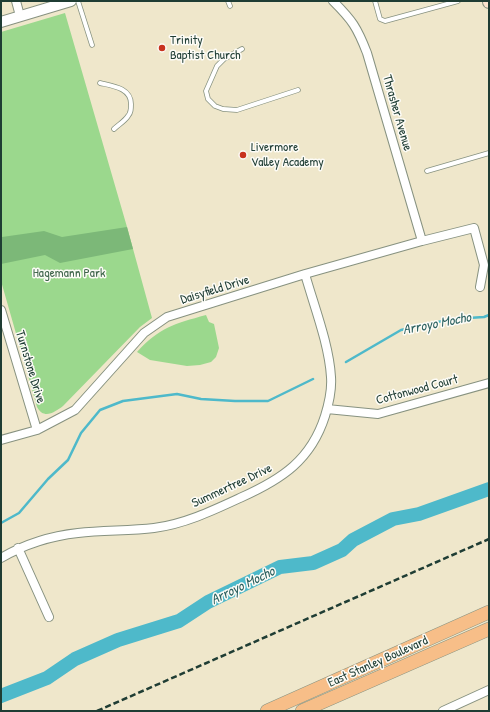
<!DOCTYPE html>
<html>
<head>
<meta charset="utf-8">
<style>
	body { margin:0 }
	#map { position:relative; width:490px; height:712px; overflow:hidden; background:#efe7cb; font-family:"Patrick Hand",sans-serif }
	canvas { display:block }
	.frame { position:absolute; inset:0; border:2px solid #1f3d34; pointer-events:none }
</style>
</head>
<body>
<div id="map">
<canvas width="490" height="712"></canvas>
<div class="frame"></div>
</div>
<script>
const g = document.querySelector('canvas').getContext('2d');
g.lineJoin = 'round';
function fillPath(path, color) {
  g.fillStyle = color;
  g.fill(path, 'evenodd');
}
function strokePath(path, color, width, dash) {
  g.strokeStyle = color;
  g.lineWidth = width;
  g.lineCap = dash ? 'butt' : 'round';
  g.setLineDash(dash || []);
  g.stroke(path);
}
function write(font, color, halo, rows, align = 'center') {
  g.font = font + ' "Patrick Hand",sans-serif';
  g.lineWidth = 3;
  g.setLineDash([]);
  g.textBaseline = 'middle';
  g.strokeStyle = halo;
  g.fillStyle = color;
  for (const [text, x, y, turn = 0] of rows) {
    g.save();
    g.translate(x, y);
    g.rotate((+turn || 0) * Math.PI / 180);
    g.textAlign = isNaN(turn) ? turn : align;
    if (halo) g.strokeText(text, 0, 0);
    g.fillText(text, 0, 0);
    g.restore();
  }
}
const green = new Path2D(`
	M65 13 127 227 152 318 140 327 63 406C55 412 44 420 37 407L1 281V32Z
	M206 315 209 322 214 324 219 348 216 357 211 362 200 365 187 366 150 360 137 352C160 327 174 324 206 315Z`);
const forest = new Path2D(`
	M127 227 133 249 60 263 45 255 1 264 2 237 44 231 62 237Z`);
const stream = new Path2D(`
	M346 362 401 330 452 319 484 317 489 315
	M1 523 19 513 48 479 68 460 81 433 100 410 123 401 177 394 201 399 235 401H268L313 379`);
const river = new Path2D(`
	M1 696 47 678 75 659 118 640 179 621 208 602 280 567 313 563 342 550 353 540 393 519 419 514 489 489`);
const service = new Path2D(`
	M78 1 92 45
	M228 1 230 6
	M375 1 380 19 385 21 458 1
	M242 49 224 59 217 66 206 91 208 99 215 106 223 109 237 110 298 90
	M100 83C113 86 131 88 131 104 131 109 131 113 128 116 125 121 118 125 114 129
	M427 171 489 153`);
const minor = new Path2D(`
	M16 1 20 16
	M333 1C352 20 357 27 367 53L422 241
	M1 310 37 430
	M327 409 378 414 489 383
	M1 440 37 430 75 410 144 333 167 317 305 274 422 241 474 228 484 265 480 287
	M18 548 49 617
	M1 558C25 544 50 536 78 533 103 530 129 531 154 528 185 524 214 510 242 497 282 479 311 460 325 416 329 403 332 390 331 377 329 344 314 306 305 274
	M443 711 489 690`);
const tertiary = new Path2D(`
	M1 22 71 1`);
const secondary = new Path2D(`
	M489 1V2`);
const primary = new Path2D(`
	M267 711 489 612
	M302 711 489 629`);
const rail = new Path2D(`
	M97 711 489 539`);
const markers = [
	[162,48,4,"#c8321e"],
	[243,155,4,"#c8321e"]
];
const poiNames = [
	["Trinity",170,41],
	["Baptist Church",170,56],
	["Livermore",251,148],
	["Valley Academy",251,163]
];
const streetNames = [
	["Thrasher Avenue",397,113,74],
	["Daisyfield Drive",215,290,-17],
	["Turnstone Drive",30,367,73],
	["Cottonwood Court",417,390,-15],
	["Summertree Drive",232,486,-25],
	["East Stanley Boulevard",378,662,-24]
];
const parkNames = [
	["Hagemann Park",69,274]
];
const waterNames = [
	["Arroyo Mocho",437,324,-11],
	["Arroyo Mocho",243,586,-26]
];
fillPath(green, '#9bd88d');
fillPath(forest, '#7cb878');
strokePath(stream, '#4eb9ca', 2.5);
strokePath(river, '#4eb9ca', 14);
strokePath(service, '#879280', 5.5);
strokePath(minor, '#879280', 10);
strokePath(tertiary, '#879280', 12);
strokePath(secondary, '#879280', 14);
strokePath(primary, '#879280', 14);
strokePath(service, '#fff', 4);
strokePath(minor, '#fff', 8);
strokePath(tertiary, '#fff', 10);
strokePath(secondary, '#fce5cf', 12);
strokePath(primary, '#f7be88', 13);
strokePath(rail, '#1f3d34', 2.5, [6, 3]);
for (const [x, y, r, color] of markers) {
  const dot = new Path2D();
  dot.arc(x, y, r, 0, 2 * Math.PI);
  g.fillStyle = color;
  g.fill(dot);
  strokePath(dot, '#fdfcf7', 1.5);
}
write('13px', '#1f3d34', '#fdfcf7', poiNames, 'left');
write('13px', '#1f3d34', '#fdfcf7', streetNames);
write('13px', '#3e644a', '#fdfcf7', parkNames);
write('italic 14px', '#2d6261', '#fdfcf7', waterNames);
</script>
</body>
</html>
